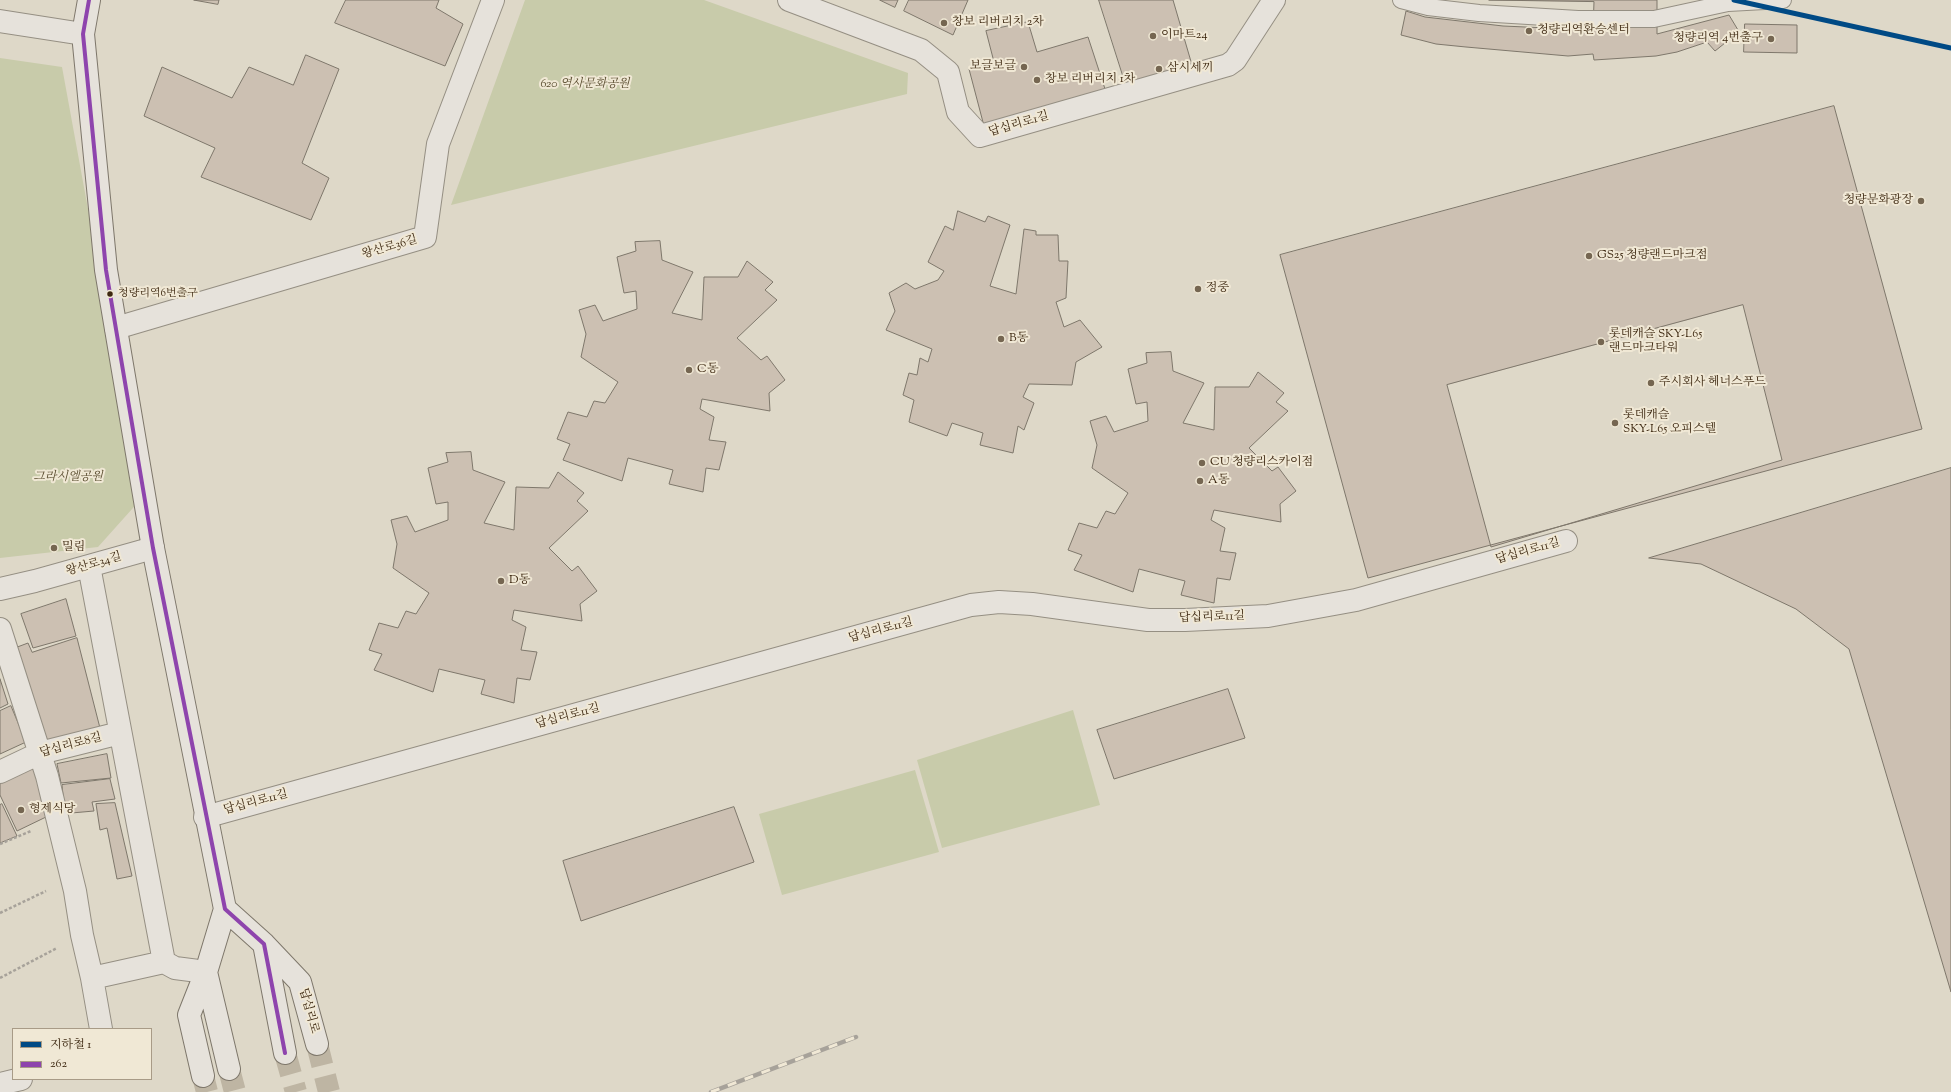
<!DOCTYPE html>
<html>
<head>
<meta charset="utf-8">
<style>
	body { margin:0 }
	#map { position:relative; width:1951px; height:1092px; overflow:hidden; background:#ded8c8; font-family:"Sorts Mill Goudy","Noto Serif KR",serif }
	canvas { display:block }
	.legend { position:absolute; left:12px; top:1028px; width:140px; height:52px; box-sizing:border-box; background:#f0e8d5; border:1px solid #a89b87; margin:0; padding:5px 7px; list-style:none; font-size:12px; color:#3d2811 }
	.legend li { display:flex; align-items:center; gap:8px; height:20px }
	.legend b { width:20px; border:1px solid #a89b87 }
</style>
</head>
<body>
<div id="map">
<canvas width="1951" height="1092"></canvas>
<ul class="legend">
<li><b style="height:5px;background:#004a85"></b>지하철 1</li>
<li><b style="height:5px;background:#8e44ad"></b>262</li>
</ul>
</div>
<script>
const g = document.querySelector('canvas').getContext('2d');
g.lineJoin = 'round';
function fillPath(path, color) {
  g.fillStyle = color;
  g.fill(path, 'evenodd');
}
function strokePath(path, color, width, dash) {
  g.strokeStyle = color;
  g.lineWidth = width;
  g.lineCap = dash ? 'butt' : 'round';
  g.setLineDash(dash || []);
  g.stroke(path);
}
function write(font, color, halo, rows, align = 'center') {
  g.font = font + ' "Sorts Mill Goudy","Noto Serif KR",serif';
  g.lineWidth = 4;
  g.setLineDash([]);
  g.textBaseline = 'middle';
  g.strokeStyle = halo;
  g.fillStyle = color;
  for (const [text, x, y, turn = 0] of rows) {
    g.save();
    g.translate(x, y);
    g.rotate((+turn || 0) * Math.PI / 180);
    g.textAlign = isNaN(turn) ? turn : align;
    if (halo) g.strokeText(text, 0, 0);
    g.fillText(text, 0, 0);
    g.restore();
  }
}
const green = new Path2D(`
	M525 0H704L908 73 907 94 451 205Z
	M0 58 62 67 141 499 98 547 0 558Z
	M1073 710 1100 805 942 848 917 760Z
	M915 770 939 852 782 895 759 814Z`);
const building = new Path2D(`
	M194 0H219L218 4Z
	M346 0H439L436 8 463 24 445 66 335 23Z
	M880 0H898L895 7Z
	M909 0H968L953 35 904 11Z
	M1099 0H1173L1192 65 1127 88Z
	M1489 0H1657V34L1729 15 1738 30 1721 39 1725 43 1715 51 1707 42 1677 52 1656 56 1594 60 1593 54 1568 56 1466 47 1436 44 1401 35 1406 11 1425 17 1503 26 1593 30 1594 2Z
	M1028 22 1037 52 1088 37 1106 92 984 126 969 69 994 62 986 31Z
	M1745 24 1797 25V53L1744 52Z
	M306 55 339 69 302 163 329 178 311 220 201 177 215 148 144 116 162 67 232 98 249 67 293 85Z
	M1834 106 1922 429 1368 578 1280 255Z
	M958 211 985 222 988 216 1010 225 990 286 1016 294 1024 229 1036 231V235H1058L1059 261H1068L1066 298 1056 302 1064 327 1080 320 1102 347 1076 362 1072 385 1029 384 1023 397 1034 403 1024 430 1018 426 1013 453 980 445 983 433 952 423 947 436 909 422 914 400 903 395 909 373 917 375 920 358 928 362 932 349 886 330 895 311 889 293 906 283 915 289 938 280 944 271 928 262 945 226 953 230Z
	M660 241 662 260 693 272 672 313 702 320 704 277H738L747 261 773 282 765 290 777 300 737 338 761 360 767 356 785 380 769 393 770 411 702 399 700 409 714 417 709 440 726 442 719 470 706 468 703 492 669 484 673 470 628 458 622 481 563 460 570 444 557 439 568 412 587 417 594 401 605 403 618 382 581 357 586 334 579 310 595 305 603 321 637 309 636 291 624 293 617 257 636 251 635 242Z
	M1743 305 1782 460 1491 547 1447 385Z
	M1171 352 1173 371 1204 383 1183 423 1214 430 1215 387H1249L1258 372 1284 393 1276 402 1288 411 1249 448 1272 471 1278 467 1296 491 1280 504 1281 522 1214 510 1211 520 1225 528 1220 551 1236 553 1230 580 1217 578 1214 603 1181 595 1185 581 1139 569 1133 592 1074 570 1082 555 1068 550 1079 523 1097 528 1106 511 1115 514 1128 493 1092 468 1097 445 1090 421 1106 416 1114 432 1148 421 1147 402 1136 404 1128 369 1147 363 1146 353Z
	M471 452 473 470 505 482 484 523 514 530 516 487 549 488 558 472 584 493 577 501 588 511 549 548 572 571 578 566 597 591 580 604 582 621 514 610 512 620 526 627 521 650 537 652 530 680 517 678 514 703 481 694 485 680 439 669 433 692 374 670 382 654 369 650 379 623 398 628 406 611 416 614 429 593 393 568 397 544 391 520 407 516 415 532 448 520V502L436 504 428 468 448 462 446 453Z
	M1951 468V992L1849 649 1796 609 1701 564 1649 558Z
	M66 599 76 636 33 648 21 614Z
	M77 638 101 732 42 746 12 649 28 643 32 652Z
	M0 679 8 704 0 708Z
	M1228 689 1245 738 1114 779 1097 730Z
	M11 706 26 742 0 754V711Z
	M107 754 111 778 61 783 57 764Z
	M32 760 46 817 17 831 0 795V775Z
	M110 779 115 799 92 802 94 811 60 814 56 796 63 795 62 785Z
	M115 803 132 876 117 879 107 828 100 830 96 804Z
	M2 804 17 836 0 843V805Z
	M734 807 754 862 581 921 563 861Z`);
const secondaryTunnel = new Path2D(`
	M317 1044 329 1092
	M285 1053 296 1092
	M229 1069 235 1092
	M203 1076 207 1092`);
const path = new Path2D(`
	M0 844 31 831
	M0 913 46 891
	M0 978 57 948`);
const service = new Path2D(`
	M1401 0 1428 7 1479 13 1578 19H1654L1728 3 1783 0`);
const minor = new Path2D(`
	M789 0 921 50 948 72 958 112 980 136 1228 65 1235 60 1274 0
	M0 21 83 34
	M116 328 425 237 438 144 493 0
	M89 566 164 962
	M0 589 35 581 153 548
	M0 629 47 776 75 891 82 935 92 978
	M0 772 40 753 120 733
	M205 817 971 605 999 602 1032 604 1148 620H1185L1268 616 1356 600 1566 541
	M101 1029 92 978 164 962 175 968 206 972
	M0 1084 21 1079`);
const secondary = new Path2D(`
	M89 0 83 34 106 270 153 548 225 909 206 972 189 1015 203 1076
	M225 909 264 944 300 982 317 1044
	M264 944 285 1053
	M206 972 229 1069`);
const rail = new Path2D(`
	M711 1092 856 1037`);
const bus1 = new Path2D(`
	M89 0 83 34 106 270 153 548 225 909 264 944 285 1053`);
const metro1 = new Path2D(`
	M1734 0 1951 48`);
const markers = [
	[944,23,4,"#756651"],
	[1529,31,4,"#756651"],
	[1153,36,4,"#756651"],
	[1771,39,4,"#756651"],
	[1024,67,4,"#756651"],
	[1159,69,4,"#756651"],
	[1037,80,4,"#756651"],
	[1921,201,4,"#756651"],
	[1589,256,4,"#756651"],
	[1198,289,4,"#756651"],
	[110,294,3.5,"#3d2811"],
	[1001,339,4,"#756651"],
	[1601,342,4,"#756651"],
	[689,370,4,"#756651"],
	[1651,383,4,"#756651"],
	[1615,423,4,"#756651"],
	[1202,463,4,"#756651"],
	[1200,481,4,"#756651"],
	[54,548,4,"#756651"],
	[501,581,4,"#756651"],
	[21,810,4,"#756651"]
];
const busNames = [
	["청량리역6번출구",118,294]
];
const poiNames = [
	["창보 리버리치 2차",952,23],
	["청량리역환승센터",1537,31],
	["이마트24",1161,36],
	["청량리역 4번출구",1763,39,"right"],
	["보글보글",1016,67,"right"],
	["삼시세끼",1167,69],
	["창보 리버리치 1차",1045,80],
	["청량문화광장",1913,201,"right"],
	["GS25 청량랜드마크점",1597,256],
	["정중",1206,289],
	["롯데캐슬 SKY-L65",1609,335],
	["랜드마크타워",1609,349],
	["B동",1009,339],
	["C동",697,370],
	["주시회사 헤너스푸드",1659,383],
	["롯데캐슬",1623,416],
	["SKY-L65 오피스텔",1623,430],
	["CU 청량리스카이점",1210,463],
	["A동",1208,481],
	["밀림",62,548],
	["D동",509,581],
	["형제식당",29,810]
];
const parkNames = [
	["620 역사문화공원",585,85],
	["그라시엘공원",68,478]
];
const streetNames = [
	["답십리로1길",1019,125,-16],
	["왕산로36길",390,248,-16],
	["답십리로11길",1528,552,-16],
	["왕산로34길",94,565,-16],
	["답십리로11길",1212,618,-2],
	["답십리로11길",881,631,-15],
	["답십리로11길",568,717,-15],
	["답십리로8길",71,746,-15],
	["답십리로11길",256,803,-15],
	["답십리로",308,1011,75]
];
fillPath(green, '#c8cbaa');
fillPath(building, '#ccc0b2');
strokePath(building, '#7e776b', 1);
strokePath(secondaryTunnel, '#beb5a3', 22, [22, 11]);
strokePath(service, '#958f83', 18);
strokePath(minor, '#958f83', 24);
strokePath(secondary, '#7e776b', 24);
strokePath(path, '#a7a29a', 2.5, [3, 2]);
strokePath(service, '#e6e2db', 16);
strokePath(minor, '#e6e2db', 22);
strokePath(secondary, '#e6e2db', 22);
strokePath(rail, '#a7a29a', 4.5);
strokePath(rail, '#f0e8d5', 3, [9]);
strokePath(bus1, '#8e44ad', 4);
strokePath(metro1, '#004a85', 5);
for (const [x, y, r, color] of markers) {
  const dot = new Path2D();
  dot.arc(x, y, r, 0, 2 * Math.PI);
  g.fillStyle = color;
  g.fill(dot);
  strokePath(dot, '#f0e8d5', 1.5);
}
write('11px', '#3d2811', '#f0e8d5', busNames, 'left');
write('12px', '#3d2811', '#f0e8d5', poiNames, 'left');
write('italic 12px', '#5b4e31', '#f0e8d5', parkNames);
write('12px', '#3d2811', '#f0e8d5', streetNames);
</script>
</body>
</html>
